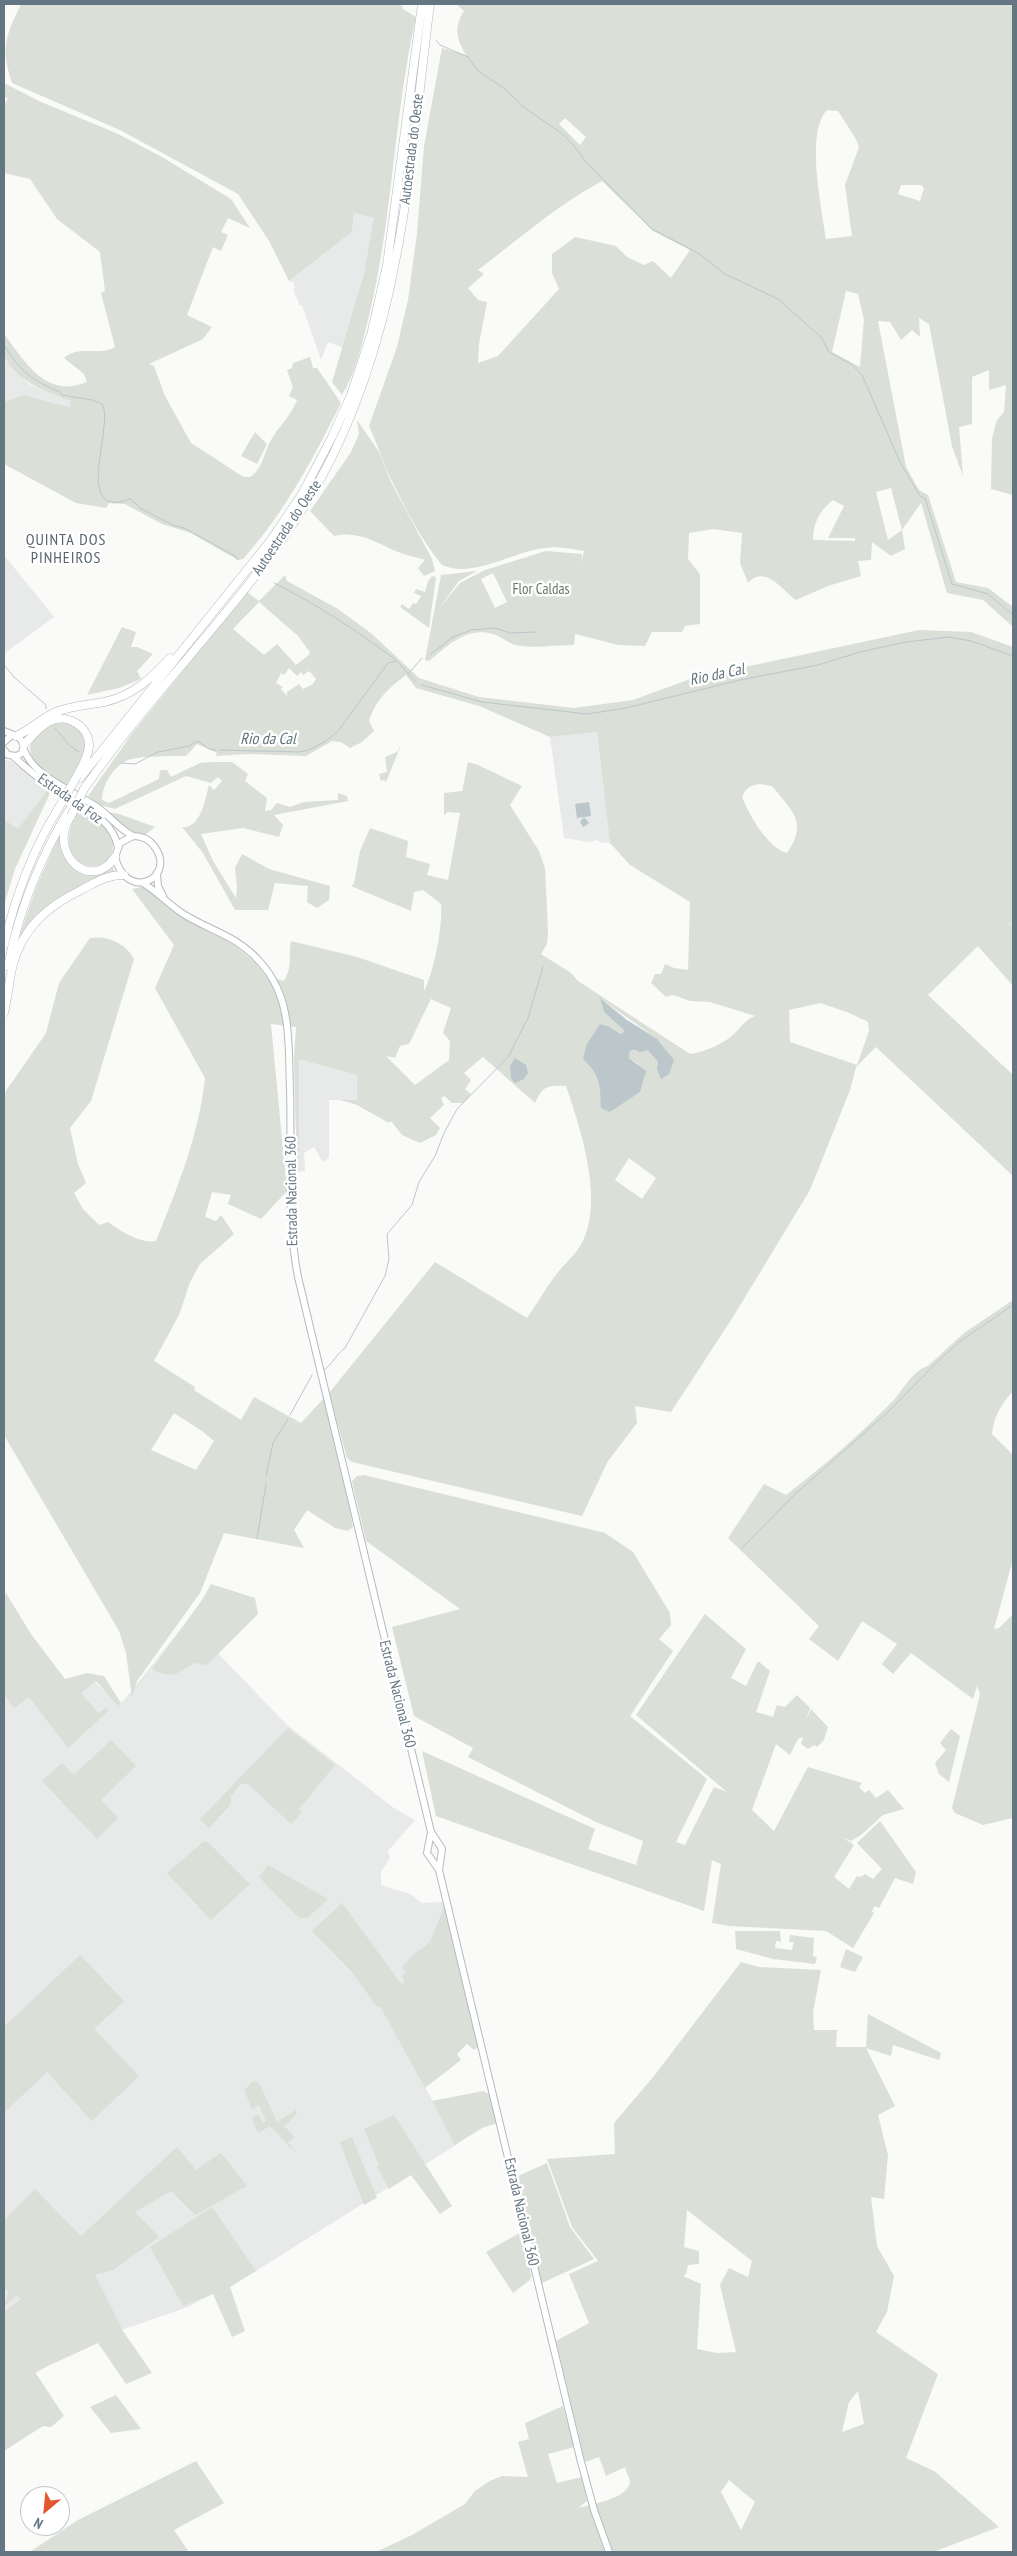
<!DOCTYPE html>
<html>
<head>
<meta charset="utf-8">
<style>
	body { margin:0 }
	#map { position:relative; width:1017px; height:2556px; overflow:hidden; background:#fafaf8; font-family:"PT Sans Narrow",sans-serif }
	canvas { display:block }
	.frame { position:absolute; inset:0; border:5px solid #657683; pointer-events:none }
	.north { position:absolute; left:20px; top:2486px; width:50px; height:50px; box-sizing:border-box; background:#fff; border:1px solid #c1c8cd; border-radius:50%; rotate:208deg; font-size:14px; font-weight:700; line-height:20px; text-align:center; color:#657683 }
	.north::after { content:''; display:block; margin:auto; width:18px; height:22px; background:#e4572e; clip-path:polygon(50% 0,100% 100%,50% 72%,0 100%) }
</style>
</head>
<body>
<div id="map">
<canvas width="1017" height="2556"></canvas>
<div class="frame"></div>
<div class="north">N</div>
</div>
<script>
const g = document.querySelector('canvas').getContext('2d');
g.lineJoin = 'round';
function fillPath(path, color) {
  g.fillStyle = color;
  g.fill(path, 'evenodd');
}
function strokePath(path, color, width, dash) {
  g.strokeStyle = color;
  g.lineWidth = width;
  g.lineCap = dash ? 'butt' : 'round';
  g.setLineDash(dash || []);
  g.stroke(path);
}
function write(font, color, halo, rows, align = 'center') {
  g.font = font + ' "PT Sans Narrow",sans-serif';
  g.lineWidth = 5;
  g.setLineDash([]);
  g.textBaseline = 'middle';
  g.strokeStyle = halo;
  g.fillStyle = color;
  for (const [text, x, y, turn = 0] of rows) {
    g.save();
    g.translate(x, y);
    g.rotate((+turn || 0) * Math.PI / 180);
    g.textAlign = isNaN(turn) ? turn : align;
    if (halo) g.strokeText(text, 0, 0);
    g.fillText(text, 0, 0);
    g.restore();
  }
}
const built = new Path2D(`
	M354 213 375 218 364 274 344 348 328 342 321 360 302 305 300 306 293 289 295 288 293 282 289 281 352 232Z
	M4 353 17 372 29 384 71 401 69 407 24 395 4 403Z
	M4 555 54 617 5 653 4 652Z
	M597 732 610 843 599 842 597 840 589 842 564 838 550 737Z
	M4 760 11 761 48 789 18 829 4 819Z
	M294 1057 357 1075V1100H329V1158L323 1162 314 1147 304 1153 305 1171 297 1172Z
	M187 1621 286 1724 394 1808 415 1820 388 1851 390 1858 381 1872V1885L410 1894 422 1903 443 1902 470 2039 425 2087 456 2145 256 2271 188 2307 110 2334 59 2359 4 2393V1661L38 1709 94 1681 120 1705Z`);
const green = new Path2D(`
	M21 4H395L416 17C393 118 393 223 367 324 361 347 355 374 342 395L332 382 364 274 374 218 354 213 352 232 289 281 269 241 238 194 120 130 12 83C0 47 6 36 21 4Z
	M456 4H1013V495L991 489 992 438 997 420 1004 412 1006 385 989 390V370L972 377V424L959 427 963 476 952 446 929 324 919 318 920 337 912 330 901 340 890 322 878 321 906 467 919 490 928 495 956 582 988 588 1013 607V627L983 600 947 593 921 503 902 530 905 549 891 556 872 542 871 560 858 561 861 576 828 586 796 600C782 590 765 564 748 583L740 563 742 533 713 529 689 533 688 559 700 574V624L685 626 682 632H652L645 646 618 645 575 634 574 645C557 645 537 648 521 646 509 645 503 637 493 634 467 626 447 646 429 661L425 660 441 575 477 571 459 581 438 610 460 583 485 570 546 551 582 554 581 564 584 551C572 549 557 546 545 548 514 551 473 579 442 565 422 541 406 510 393 483 383 464 378 445 369 426L397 347 408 300 417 233 424 146 442 48 466 55C457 39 453 28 464 11ZM827 110 838 111 856 139 859 147 845 185 852 236 826 239C822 209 805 132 827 110ZM565 118 586 137 580 145 559 124ZM602 181 653 231 690 250 671 278 653 261 644 265 627 257 616 246 575 237 552 254V273L559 289 498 356 478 363 479 344 487 302 478 300 468 288 484 274 478 270C519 239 557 205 602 181ZM901 185H921L924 188 920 201 898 194ZM846 291 858 294 864 320 860 367 832 352ZM891 488 902 530 888 540 876 492ZM833 500 844 506 828 538H855V541L813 540C813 523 820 510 833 500ZM493 573 507 602 495 608 481 579Z
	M4 83 41 102 116 133 162 157 231 199 250 228 228 218 221 232 228 235 221 251 213 247 187 315 212 327 203 339 149 364 154 366 165 396 191 443 242 476C246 477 250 478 253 475 263 467 265 450 271 440 279 426 291 416 297 400L289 396 293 387 287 370 292 368 293 363 310 357 313 368H317L341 403C313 459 285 512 243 559L238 560 191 533 162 524 125 504 109 503 106 508 76 503 4 464V402L24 395 69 407 71 401C46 391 15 382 4 354 2 348 4 340 4 334 26 363 46 399 87 382L84 374 64 358C80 344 98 357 115 347L101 293 105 291 100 252 57 219 30 179 4 173V105L8 99 4 96Z
	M357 420 379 452 391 482 432 559 435 571 424 576 418 568 425 560C417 557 407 556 398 552 377 543 358 530 334 536L310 511 351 452 359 434Z
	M255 432 267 444 257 464 241 456Z
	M285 575 287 581 338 609 372 634 419 678 479 697 574 708 633 700 693 678 919 630 971 632 1013 647V922L1004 928 1013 923V986L978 946 928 995 1013 1075V1176L876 1047 856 1067 850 1090 810 1190 733 1317 671 1412 635 1406 637 1423 608 1461 582 1516 352 1462 347 1458 329 1393 435 1262 527 1318C537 1304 545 1289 555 1276 565 1262 579 1253 585 1236 602 1194 580 1127 566 1086 547 1085 543 1086 535 1103L483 1057 464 1073 471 1080 465 1089 471 1094 464 1103H452L444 1096 441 1098 444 1105 430 1118 440 1128 436 1135 420 1143 402 1135 391 1121 389 1123 357 1105 340 1100H357V1075L299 1059V1172H297L294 1057 296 1027 271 1024 287 1191 261 1219 228 1204 231 1195 212 1192 205 1217 216 1221 221 1215 234 1234 200 1264 190 1282 179 1315 154 1361 195 1387 194 1390 241 1420 254 1397 301 1423 324 1398 342 1466 353 1527 348 1531 335 1528 307 1510 294 1530 304 1548 224 1533 200 1593 137 1681 132 1698 126 1653 119 1631 4 1435V1102L6 1091 46 1033 59 983 90 938C107 935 126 943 134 959L91 1101 70 1128 78 1164 86 1183 74 1193 83 1209 99 1225 108 1222C120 1231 141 1244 156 1241 177 1189 199 1135 205 1078L155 988 174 945 132 889 141 887 149 890 182 917 235 945 256 963 265 975 284 981C293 966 288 959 291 941L357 957 424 980V991C434 972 443 926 441 904L423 890 414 892 411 911 351 886 354 883 360 851 370 828 408 841 406 857 430 864 427 875 448 880 460 813 448 812 444 815V793L462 791 468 762 478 765 522 786 510 805 539 851 545 868 548 931 547 944 541 954 571 973 578 981 690 1054C705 1052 726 1043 737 1031 744 1024 745 1020 755 1016L710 1002 690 1001 673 995 666 997 651 983 655 974H661L665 964 674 968 688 970 690 902 630 865 610 843 597 732 550 737 479 706 416 688 406 675C389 688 376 699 369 721L374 731 362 742 350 748 341 742 332 741 306 756 248 754 216 756 217 753 197 744 186 756C174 756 138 756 128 760 113 767 102 785 102 800L109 803 159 779 160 770H167L171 777 200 763 214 762H232L248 774 245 781 267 798 265 811 271 810 277 803 290 807 304 802 338 800V793L347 796 348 801 274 815 283 825 279 837 243 828 201 834 213 861 236 898 237 887 235 868 242 854 269 869 330 886 329 900 317 908 307 902 308 886 275 883 268 910H235L203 853 182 827C201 829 205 799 209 785L214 790 222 781 218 777 211 783 186 776 115 809 100 805 88 796 134 731 247 592 259 601ZM259 602 298 636 309 651 310 654 296 665 277 644 264 655 233 629ZM289 668 297 676 301 672 303 675 309 671 316 679 313 684 303 689 299 684 287 692V696L281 689 283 687 276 683 281 673 284 675ZM760 784 772 786C791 810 809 822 787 853 768 848 749 815 742 797 746 788 750 785 760 784ZM431 999 451 1008 443 1033 450 1041 449 1060 415 1085 386 1056 395 1058 400 1046 409 1044ZM601 999 656 1038 661 1079 658 1062 648 1049 630 1051 629 1058 638 1064 640 1092 624 1102 601 1099 602 1087 594 1069 610 1027 622 1034 626 1031 604 1012ZM820 1003 847 1012 868 1022 869 1031 857 1065 790 1042 789 1010ZM629 1158 656 1178 642 1199 615 1180ZM174 1413 202 1431 214 1441 196 1470 151 1450Z
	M432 576 436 577 429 628 400 607 402 604 409 609 413 603 416 604 421 596 414 593 416 589 425 592 428 581Z
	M122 627 136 632 131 647H137L153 654 137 671 141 679 119 688 87 695Z
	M65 722C102 735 80 764 66 786 49 773 16 757 37 735 45 726 53 723 65 722Z
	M401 745 386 782 384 780 381 781 379 774 387 772 385 757 397 752Z
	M48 789 51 791 15 869 4 905V819L18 829Z
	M80 807C101 820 123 837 108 863 64 878 61 835 80 807Z
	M108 812 119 814 155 827 145 835 129 831Z
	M60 833C59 865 84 886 113 867L115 872C72 892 44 900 17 943L36 888Z
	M1013 1300V1391C1001 1405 994 1415 992 1434L1013 1455V1559L994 1629 999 1628 1013 1614V1818L983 1825 955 1813 952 1808 980 1694 977 1686 973 1699 911 1653 893 1674 882 1664 897 1644 862 1621 838 1661 809 1639 819 1626 728 1538 764 1484 786 1495C825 1465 858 1436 893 1401 903 1390 913 1370 928 1366L964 1333Z
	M364 1475 605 1533 633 1552 670 1613 671 1625 659 1639 673 1651 630 1716 707 1779 676 1842 685 1845 714 1787 727 1792 636 1715 705 1614 746 1649 731 1678 746 1686 758 1661 770 1671 756 1712 773 1717 777 1705 785 1707 797 1695 810 1708 805 1722 811 1709 828 1727 824 1740 817 1747 814 1745 808 1749 801 1744 803 1737 798 1739 790 1755 776 1744 752 1810 774 1831 808 1767 862 1783 859 1787 865 1793 869 1790 876 1798 888 1790 904 1809 883 1815 861 1835 851 1841 842 1837 854 1845 834 1877 849 1889 857 1876 860 1877 865 1874 873 1879 882 1869 857 1843 880 1821 916 1872 913 1884 895 1878 879 1908 875 1906 872 1911 874 1913 853 1948 826 1931 729 1926 712 1923 721 1864 712 1860 704 1911 436 1816 422 1751 595 1829 588 1849 636 1865 643 1841 596 1822 468 1757 473 1748 414 1716 392 1627 460 1609 366 1541 352 1481 357 1476Z
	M211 1584 255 1598 258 1614 207 1665 195 1663C176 1674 172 1680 152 1669L202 1600Z
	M6 1593 31 1634 65 1679 87 1673 104 1676 121 1703 118 1706 96 1681 81 1693 98 1713 106 1708 108 1711 68 1748 29 1697 14 1708 4 1694V1598Z
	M288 1728 335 1765 299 1809 302 1812 291 1824 248 1784H241L231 1796 230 1805 209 1828 200 1819Z
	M951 1729 960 1736 949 1782 939 1774 935 1763 946 1750 940 1743Z
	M111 1740 136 1766 101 1800 118 1818 97 1839 42 1781 62 1763 74 1775Z
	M203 1842H208L250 1884 211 1920 167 1873Z
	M268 1865 328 1899 307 1918H299L259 1877Z
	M342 1903 402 1985 404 1981 402 1976 406 1972 402 1967 412 1956 430 1942 445 1905 478 2047 474 2050 467 2044 457 2054 461 2060 425 2088 380 2006 377 2007 352 1972 312 1931Z
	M735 1931H780L781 1942 776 1941 775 1948 792 1950 794 1942H789L790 1935 814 1938 813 1956 817 1957 815 1964 773 1959 736 1949Z
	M846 1949 863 1957 855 1972 840 1967Z
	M80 1955 124 2001 94 2029 139 2076 92 2121 47 2072 4 2113V2027Z
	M741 1962 759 1967 821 1970 813 2012 814 2030H837L836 2047H866L868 2014 941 2053 939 2060 893 2045 891 2056 866 2048 895 2106 878 2115 888 2155 884 2199 871 2197 877 2246 894 2276 887 2312 876 2332 938 2374 906 2458 934 2471 999 2527 933 2552H376L412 2535 465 2504 475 2491 490 2481 502 2476 528 2477 518 2442 529 2439 525 2423 563 2406 574 2447 548 2454 557 2483 582 2477 587 2501 578 2508C591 2504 628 2499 630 2482 630 2478 626 2472 625 2467L606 2476 599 2457 585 2462 556 2341 589 2323 569 2274 598 2261 572 2227 547 2159 615 2154 614 2123 654 2076ZM687 2210 752 2261 748 2277 729 2268 720 2285 736 2352 717 2353 697 2349 701 2284 683 2276 686 2274 688 2265 699 2264V2251L684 2247ZM858 2391 864 2424 842 2432 849 2402ZM729 2480 755 2502 741 2530 721 2492Z
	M254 2081 259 2083 277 2122 296 2110 297 2114 284 2126 295 2137 288 2142 298 2155 270 2126 258 2133 252 2118 258 2115 263 2123 266 2121 259 2105 252 2109 244 2090Z
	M483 2091 489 2094 497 2123 482 2128 455 2145 432 2101Z
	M394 2115 452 2206 440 2214 411 2175 389 2189 377 2167 379 2165 364 2129Z
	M352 2137 377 2198 364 2205 340 2142Z
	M177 2147 196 2170 221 2153 247 2186 195 2215 171 2191 135 2212 159 2237 113 2270 95 2275 123 2331 152 2373 126 2384 98 2343 35 2372 64 2416 51 2427 43 2426 4 2451V2312L21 2299 17 2295 4 2306 9 2292 4 2289V2220L35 2189 81 2236Z
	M547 2163 570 2227 594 2259 540 2284 518 2176Z
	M212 2207 256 2271 230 2287 245 2331 232 2337 213 2294 183 2306 150 2247Z
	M523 2231 531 2276 530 2280 513 2293 486 2252Z
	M116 2395 141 2429 111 2433 90 2407Z
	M196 2461 224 2503 174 2530 189 2552 31 2551 78 2520Z`);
const water = new Path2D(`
	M589 802 591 816 584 817 589 823 583 827 580 822 584 817 577 818 575 804Z
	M600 998 627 1020 656 1038 674 1060 669 1074 661 1079 657 1069 658 1062 648 1050 640 1052 635 1050 630 1051 629 1058 646 1071 640 1092 610 1112 601 1108C600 1084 601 1076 583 1059L587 1044 600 1024 610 1027 621 1034 625 1031 604 1012Z
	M515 1058 526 1065 528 1073 524 1079 515 1083 511 1078 510 1066Z`);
const stream = new Path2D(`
	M396 4 402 7
	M436 40 440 45 468 57 477 70 505 89 525 108 564 135 575 147 586 162 652 229 698 253 725 274 778 299 821 337 829 352 851 364 862 375 900 462 920 496 925 498 952 584 988 594 1013 615
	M4 345C21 372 31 380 60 392L62 395 92 400 102 404C114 424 77 508 119 502 123 502 126 499 131 499L140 508 159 518 173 525 184 528 235 556 238 560
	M274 583C318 605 357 631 396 660
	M431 654 453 637 471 630 495 628 510 633 536 632
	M4 665 14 677 46 705V709
	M409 673 422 658
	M422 685 482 702 587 714 626 708 740 680 818 665 860 652 906 642 949 637 971 641 1013 656
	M55 728 69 745 79 752
	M220 750 300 752C313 750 329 740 338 731L388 663 397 661 415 681
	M121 763 135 764 158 752 189 746 198 741 209 749 216 750
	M324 1370C333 1364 336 1354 345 1348L385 1276 389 1259 387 1234 412 1205 419 1182 435 1156 444 1133 457 1109 508 1057 528 1018 543 967
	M290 1415 312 1375
	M266 1476 273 1443 288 1419
	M257 1539 266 1484
	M742 1548 792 1497 889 1411 936 1363 959 1342 1013 1305`);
const major = new Path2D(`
	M4 731 19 737 24 745 22 753 17 756 8 755 4 750
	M4 742 12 735
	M24 750C35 778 74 791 97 807 110 816 119 829 133 836
	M14 757C27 769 42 781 57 791 80 806 113 817 118 848
	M133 836C141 836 149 839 154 846 178 877 127 904 115 857L120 843Z
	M157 873 158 886 163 896
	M143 883C158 892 170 906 185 915 213 932 238 936 261 963 293 999 288 1045 290 1089 292 1151 286 1216 298 1277L431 1832 442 1849 439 1870 581 2462 594 2510 609 2552
	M431 1832 427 1853 439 1870`);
const highway = new Path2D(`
	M16 736C31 730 41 718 56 712 71 706 88 705 104 702 132 696 151 679 170 658
	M24 745C31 737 40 726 50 721 68 713 90 727 89 747 88 757 82 767 77 776
	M80 778 271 540 302 494 332 437 351 395 372 331 387 265 422 4
	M84 789C153 689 243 605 307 502 401 349 408 177 430 4
	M69 819C49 854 91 893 115 857
	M4 945C15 898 32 851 58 809
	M8 966C19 909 41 856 71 807
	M4 1013C8 997 9 980 13 964 23 927 48 906 81 890 95 883 108 874 124 875`);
const highwayBridge = new Path2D(`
	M58 809 77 776
	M71 816 84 789`);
const streetNames = [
	["Autoestrada do Oeste",412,149,-83],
	["Autoestrada do Oeste",287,528,-56],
	["Estrada da Foz",70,799,35],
	["Estrada Nacional 360",292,1191,-91],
	["Estrada Nacional 360",397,1694,76],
	["Estrada Nacional 360",521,2212,77]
];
const parkNames = [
	["Flor Caldas",541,590]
];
const neighbourhoodNames = [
	["QUINTA DOS",66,540],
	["PINHEIROS",66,558]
];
const waterNames = [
	["Rio da Cal",717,675,-12],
	["Rio da Cal",268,739]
];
fillPath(built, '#e8e9e9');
fillPath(green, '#dadfd7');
fillPath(water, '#bbc7cb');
strokePath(stream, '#bbc7cb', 1);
strokePath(major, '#b5babe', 8);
strokePath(highway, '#b4b9bd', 9);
strokePath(major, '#fff', 6);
strokePath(highway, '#fff', 8);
strokePath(highwayBridge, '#b4b9bd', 9, []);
strokePath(highwayBridge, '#fff', 8);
write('15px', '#657683', '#fff', streetNames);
write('15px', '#687a64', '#fff', parkNames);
g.letterSpacing = '1px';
write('16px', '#57646e', '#fff', neighbourhoodNames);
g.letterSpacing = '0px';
write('italic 16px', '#60757c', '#fff', waterNames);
</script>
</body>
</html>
